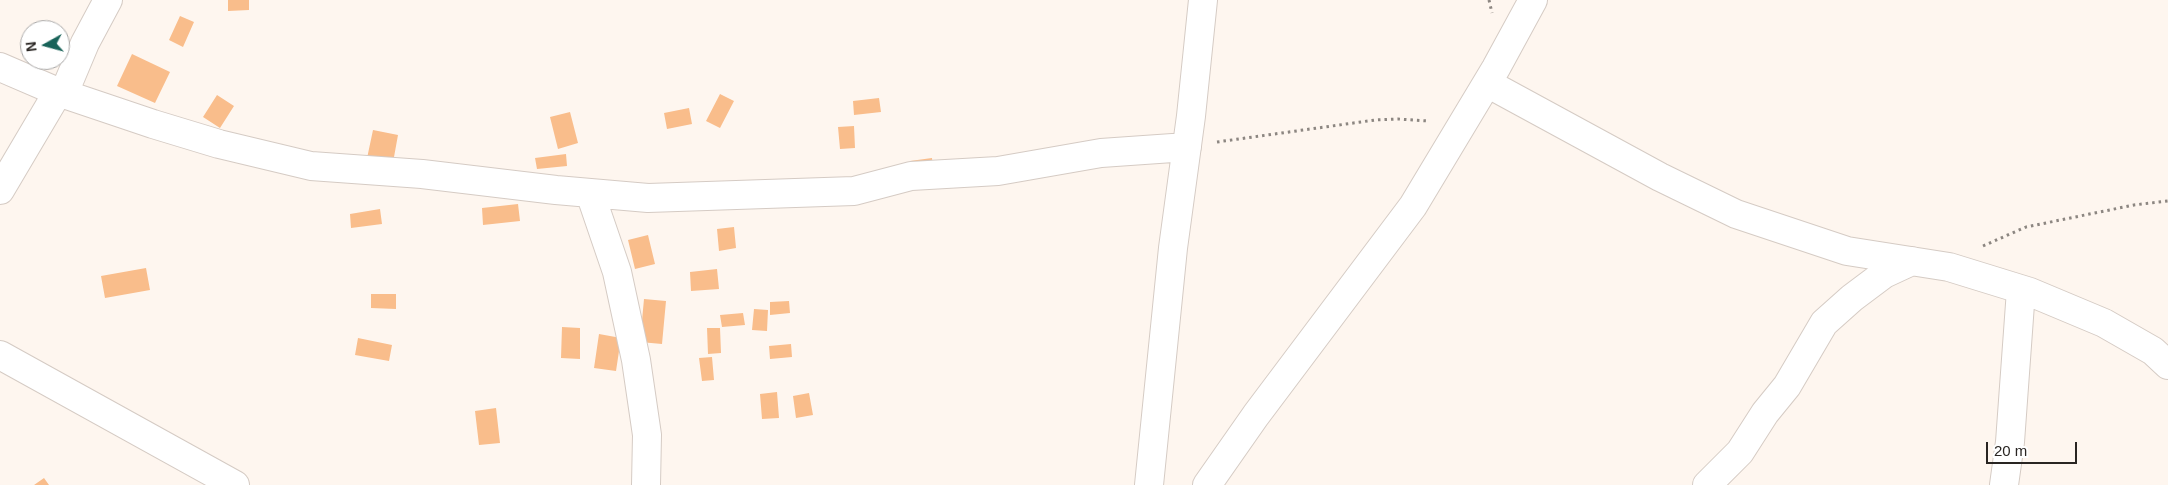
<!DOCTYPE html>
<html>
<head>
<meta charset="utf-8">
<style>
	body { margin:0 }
	#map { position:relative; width:2168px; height:485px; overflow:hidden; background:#fef6ef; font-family:Arial,sans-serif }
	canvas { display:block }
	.north { position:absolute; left:20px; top:20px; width:50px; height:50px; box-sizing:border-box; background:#fff; border:1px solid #a9a8a7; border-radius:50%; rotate:263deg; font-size:14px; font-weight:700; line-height:20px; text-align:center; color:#292522 }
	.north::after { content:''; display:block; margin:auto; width:18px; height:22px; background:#196359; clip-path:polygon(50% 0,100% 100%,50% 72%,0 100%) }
	.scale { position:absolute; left:1986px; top:442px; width:91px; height:22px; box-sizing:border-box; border:2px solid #292522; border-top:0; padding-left:6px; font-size:15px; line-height:18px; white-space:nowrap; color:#292522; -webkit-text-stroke:4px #fff; paint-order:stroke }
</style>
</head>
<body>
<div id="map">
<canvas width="2168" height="485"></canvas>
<div class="north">N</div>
<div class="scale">20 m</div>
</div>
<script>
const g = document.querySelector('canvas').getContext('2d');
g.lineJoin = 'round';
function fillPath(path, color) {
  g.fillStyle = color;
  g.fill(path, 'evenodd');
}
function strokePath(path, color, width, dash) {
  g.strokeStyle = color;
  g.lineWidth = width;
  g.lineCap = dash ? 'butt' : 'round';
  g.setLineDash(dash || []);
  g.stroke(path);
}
const building = new Path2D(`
	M228 0H249V10L228 11Z
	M180 16 194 22 183 47 169 40Z
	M132 54 170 72 155 103 117 86Z
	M720 94 734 101 720 128 706 121Z
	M217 95 234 106 220 128 203 117Z
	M879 98 881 112 854 115 853 101Z
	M689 108 692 124 667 129 664 113Z
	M570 112 578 143 558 149 550 117Z
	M854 126 855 148 840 149 838 127Z
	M373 130 398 135 392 168 366 163Z
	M566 154 567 166 537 169 535 158Z
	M932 158 933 170 911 173 910 161Z
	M518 204 520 221 483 225 482 208Z
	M380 209 382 224 351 228 350 214Z
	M734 227 736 248 719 251 717 229Z
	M648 235 655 264 635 269 628 240Z
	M146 268 150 290 105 298 101 276Z
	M717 269 719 289 691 291 690 272Z
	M371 294H396V309L371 308Z
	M644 299 666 301 662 344 640 342Z
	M789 301 790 313 770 315V302Z
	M754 309 768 310 767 331 752 330Z
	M743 313 745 325 722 327 720 315Z
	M562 327 580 328V359L561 358Z
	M707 328H720L721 353 708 354Z
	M599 334 621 338 616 371 594 368Z
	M358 338 392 345 389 361 355 355Z
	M791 344 792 357 770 359 769 346Z
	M712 357 714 380 702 381 699 358Z
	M777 392 779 418 762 419 760 394Z
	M809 393 813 415 796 418 793 396Z
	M496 408 500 443 479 445 475 411Z
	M44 478 49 485H34Z`);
const path = new Path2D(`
	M1489 0 1492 13
	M1217 142 1375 120 1398 119 1429 121
	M1983 246 2026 227 2134 205 2168 201`);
const minor = new Path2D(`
	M0 67 58 92 153 124 219 144 311 166 422 174 556 190 648 198 854 191 911 176 998 171 1101 153 1187 147
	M1487 83 1660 177 1736 214 1847 251 1949 267 2030 292 2104 323 2153 351 2168 365
	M64 93 85 43 108 0
	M0 190 58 92
	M590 193 617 272 636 360 647 435 646 485
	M0 355 235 485
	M1149 485 1173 248 1191 116 1203 0
	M1207 485 1256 415 1413 206 1496 68 1533 0
	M1707 485 1740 452 1765 413 1787 386 1824 323 1852 298 1884 274 1912 261
	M2004 485 2010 442 2021 290`);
fillPath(building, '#f9bd8b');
strokePath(minor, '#d5cbc4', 30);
strokePath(path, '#8c8681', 3, [2.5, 4]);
strokePath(minor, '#fff', 28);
</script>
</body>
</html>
